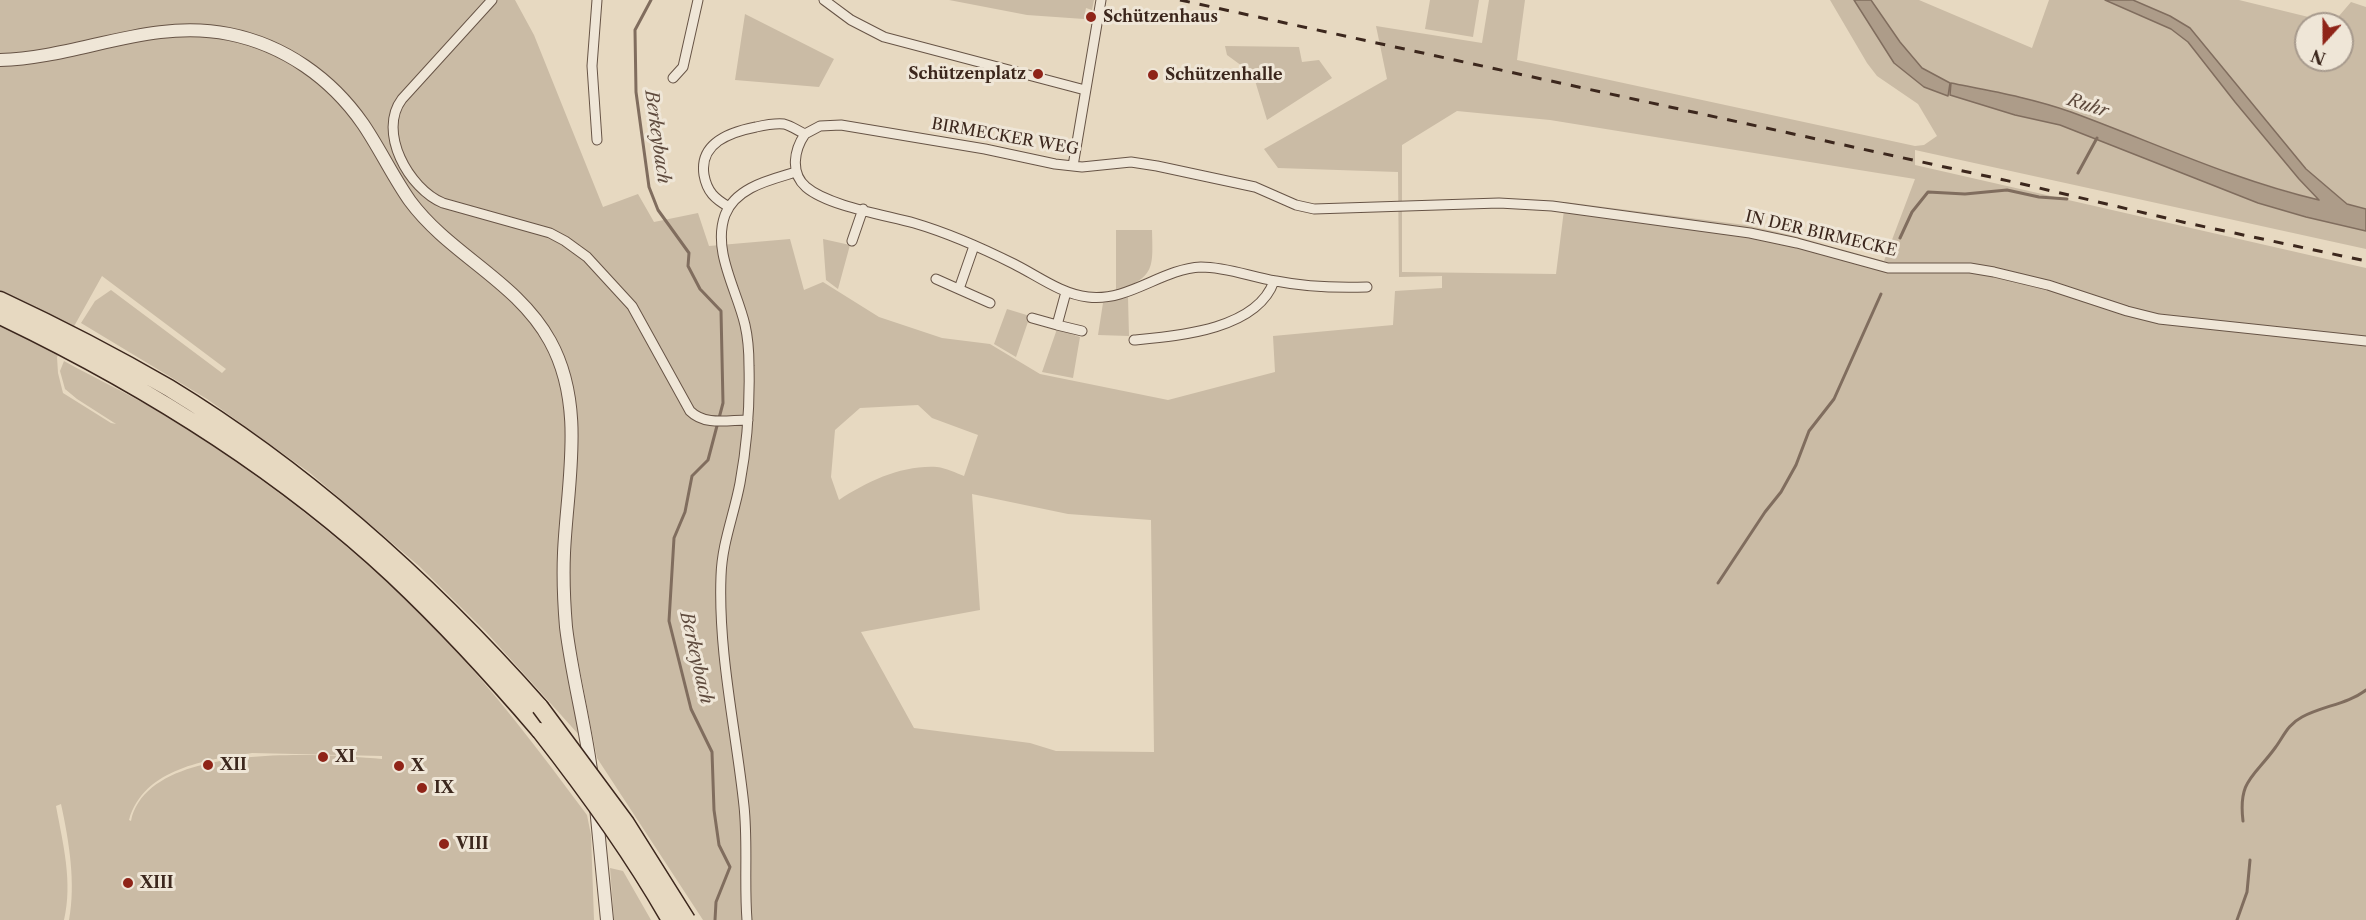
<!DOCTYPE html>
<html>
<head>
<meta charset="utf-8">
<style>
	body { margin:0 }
	#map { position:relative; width:2366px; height:920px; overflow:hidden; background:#e7d9c1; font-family:"Libre Caslon Text",serif }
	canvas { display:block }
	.north { position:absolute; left:2294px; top:12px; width:60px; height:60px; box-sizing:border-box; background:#efe6d7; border:2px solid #a79a8d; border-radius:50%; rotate:201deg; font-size:16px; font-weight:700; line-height:24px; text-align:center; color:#3c271d }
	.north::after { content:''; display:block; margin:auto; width:21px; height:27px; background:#8f2418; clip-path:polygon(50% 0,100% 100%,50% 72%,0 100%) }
</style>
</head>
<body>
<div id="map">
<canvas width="2366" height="920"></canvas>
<div class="north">N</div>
</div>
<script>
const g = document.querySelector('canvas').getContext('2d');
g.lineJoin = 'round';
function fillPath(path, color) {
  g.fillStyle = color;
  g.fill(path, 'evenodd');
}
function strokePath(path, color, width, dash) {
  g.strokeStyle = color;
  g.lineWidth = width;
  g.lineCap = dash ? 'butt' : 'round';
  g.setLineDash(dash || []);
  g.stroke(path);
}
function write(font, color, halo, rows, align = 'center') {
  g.font = font + ' "Libre Caslon Text",serif';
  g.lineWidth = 6;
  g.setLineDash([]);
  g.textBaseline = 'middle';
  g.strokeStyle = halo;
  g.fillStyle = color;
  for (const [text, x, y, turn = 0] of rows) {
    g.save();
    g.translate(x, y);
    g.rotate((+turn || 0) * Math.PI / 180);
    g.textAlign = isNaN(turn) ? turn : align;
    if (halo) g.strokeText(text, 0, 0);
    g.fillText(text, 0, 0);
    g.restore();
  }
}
const green = new Path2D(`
	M0 0H515L534 35 603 207 638 194 654 222 698 213 709 246 790 239 804 290 823 282 879 317 942 338 990 344 1040 374 1168 400 1275 372 1273 336 1393 325 1395 291 1442 288V276L1399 277 1398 172 1278 168 1264 149 1387 79 1376 26 1482 43 1489 0H1525L1517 60 1915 146 1924 145 1937 136 1918 104 1877 76 1867 63 1830 0H1919L2032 48 2049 0H2105L2171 29 2188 42 2299 179 2321 201 2225 173 2069 112 2032 100 1951 83 1950 95 2015 115 2060 125 2258 203 2306 217 2366 231V249L1915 150V165L2366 268V920H703L597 758 572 629 568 557 562 525 580 736 486 632 419 566 310 473 207 399 81 323 95 301 111 290 222 373 226 369 102 276 57 357 58 373 63 393 111 423 116 424 77 399 65 389 60 371 64 361C100 381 138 398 172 420 266 478 362 553 438 632 493 689 540 752 587 815L591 835 594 920H69C76 883 69 841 61 804L56 806C63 844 73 882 64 920H0ZM1457 111 1550 120 1915 179 1884 261 1790 235 1745 225 1565 202 1556 274 1402 272V145ZM460 247 494 269 515 288 509 296ZM918 405 932 418 978 435 964 476C956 473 946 468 937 467 902 465 868 481 839 500L831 477 835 430 860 408ZM972 494 1068 514 1151 520 1154 752 1056 751 1030 743 914 728 861 632 980 610ZM252 753 382 756V759C322 754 148 741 131 821L129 820C144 768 206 760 252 753Z
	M949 0H1094L1092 10 1086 8 1084 19 1027 15Z
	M1430 0H1479L1473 37 1425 29Z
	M2133 0H2239L2333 23 2351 2 2366 7V209L2347 204 2306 169 2190 28 2170 16ZM2306 24H2342V60H2306Z
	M745 14 834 59 819 87 735 80Z
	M1225 46 1299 47 1302 62 1319 60 1332 78 1267 120 1253 74 1227 55Z
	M1116 230H1152C1153 269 1155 276 1116 292Z
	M823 239 850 245 838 289 826 280Z
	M1128 297 1129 336 1098 335 1103 303Z
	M1007 309 1030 316 1016 357 994 344Z
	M1057 329 1080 337 1073 378 1042 372Z
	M610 868 623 871 651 920H614Z`);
const water = new Path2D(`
	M1854 0H1871L1900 42 1922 68 1950 83 1948 96 1924 87 1894 63Z
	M2105 0H2133L2170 16 2190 28 2306 169 2347 204 2366 209V231L2306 217 2258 203 2060 125 2015 115 1950 95 1951 83C1991 91 2032 98 2071 112 2153 142 2233 180 2319 200L2299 179 2235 102 2188 42 2171 29Z`);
const stream = new Path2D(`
	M651 0 635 30 636 92 649 187 658 210 689 253 688 266 700 289 721 311 723 403 708 460 692 476 685 512 674 538 669 621 691 709 712 752 714 810 719 845 730 867 716 902 715 920
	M2078 173 2097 138
	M1900 238 1912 212 1928 192 1965 194 2007 190 2039 197 2067 199
	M1718 583 1765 512 1781 492 1796 465 1809 431 1834 399 1881 294
	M2243 821C2238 780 2254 777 2275 748 2284 736 2287 725 2302 717 2322 706 2348 704 2366 690
	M2237 920 2247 892 2250 860`);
const minor = new Path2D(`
	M492 0 402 99C377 132 409 189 443 203L550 233 565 241 587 257 632 306 690 411C705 426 728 420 748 420
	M597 0 592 66 597 140
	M824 0 851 20 884 37 1085 90
	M673 78 683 67 698 0
	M805 134C794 150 790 173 806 187 828 206 885 215 914 223 948 233 982 248 1014 264 1038 276 1061 294 1088 297 1129 302 1161 269 1201 267 1227 267 1251 277 1276 281 1306 287 1336 288 1367 287
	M1073 166 1101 0
	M729 207C715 199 707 192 704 175 699 143 730 132 756 127 765 125 775 123 784 124 792 126 798 131 805 134L820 126 841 125 985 149 1055 164 1082 167 1131 162 1157 166 1255 187 1296 205 1314 209 1499 203 1552 206 1750 233 1797 243 1888 268H1970L1994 272 2048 285 2127 311 2159 319 2366 341
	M852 241 863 209
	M936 279 990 303
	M959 289 974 246
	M1066 292 1057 325 1082 331
	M1032 318 1057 325
	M1134 340C1177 336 1257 330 1274 281
	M747 920C744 882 748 844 744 806 736 730 718 653 721 576 722 543 734 515 740 483 747 445 750 405 749 366 749 352 748 338 745 325 737 290 712 251 725 215 736 187 770 180 796 172`);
const tertiary = new Path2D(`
	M0 60C78 58 150 18 229 34 284 45 331 78 363 124 380 149 393 177 410 201 450 255 517 281 550 341 586 406 567 483 564 553 563 577 564 603 566 627 572 677 586 727 592 778
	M596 807 607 920`);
const motorway = new Path2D(`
	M0 300C58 327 114 356 169 388 310 474 431 584 540 707
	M0 316C142 384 277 467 393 575 445 624 493 676 540 731`);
const rail = new Path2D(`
	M1180 0 2018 183 2187 223 2366 261`);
const motorwayBridge = new Path2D(`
	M540 707 626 823 687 920
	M540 731C587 791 632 853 670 920`);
const markers = [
	[1091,17,6,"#8f2418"],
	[1038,74,6,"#8f2418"],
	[1153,75,6,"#8f2418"],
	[323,757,6,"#8f2418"],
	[208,765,6,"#8f2418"],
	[399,766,6,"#8f2418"],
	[422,788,6,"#8f2418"],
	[444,844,6,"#8f2418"],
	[128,883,6,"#8f2418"]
];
const poiNames = [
	["Schützenhaus",1103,17],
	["Schützenplatz",1026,74,"right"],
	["Schützenhalle",1165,75],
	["XI",335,757],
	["XII",220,765],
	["X",411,766],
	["IX",434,788],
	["VIII",456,844],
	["XIII",140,883]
];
const streetNames = [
	["BIRMECKER WEG",1005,137,10],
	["IN DER BIRMECKE",1821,234,13]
];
const waterNames = [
	["Ruhr",2088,106,18],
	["Berkeybach",657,137,82],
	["Berkeybach",696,658,77]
];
fillPath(green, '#cabba5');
fillPath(water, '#ad9c89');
strokePath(water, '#806d5e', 1.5);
strokePath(stream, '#806d5e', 3);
strokePath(minor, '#675446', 11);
strokePath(tertiary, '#675446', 14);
strokePath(motorway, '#3c271d', 19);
strokePath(minor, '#efe6d7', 9);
strokePath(tertiary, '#efe6d7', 12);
strokePath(motorway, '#e7d9c1', 16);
strokePath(rail, '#3c271d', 3, [10, 10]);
strokePath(motorwayBridge, '#3c271d', 19, []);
strokePath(motorwayBridge, '#e7d9c1', 16);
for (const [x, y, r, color] of markers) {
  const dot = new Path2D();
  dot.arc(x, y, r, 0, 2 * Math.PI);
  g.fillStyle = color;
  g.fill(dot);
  strokePath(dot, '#efe6d7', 2);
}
write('bold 16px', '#3c271d', '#efe6d7', poiNames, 'left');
write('16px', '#3c271d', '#efe6d7', streetNames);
write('italic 18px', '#5e4a3d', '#efe6d7', waterNames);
</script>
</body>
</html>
